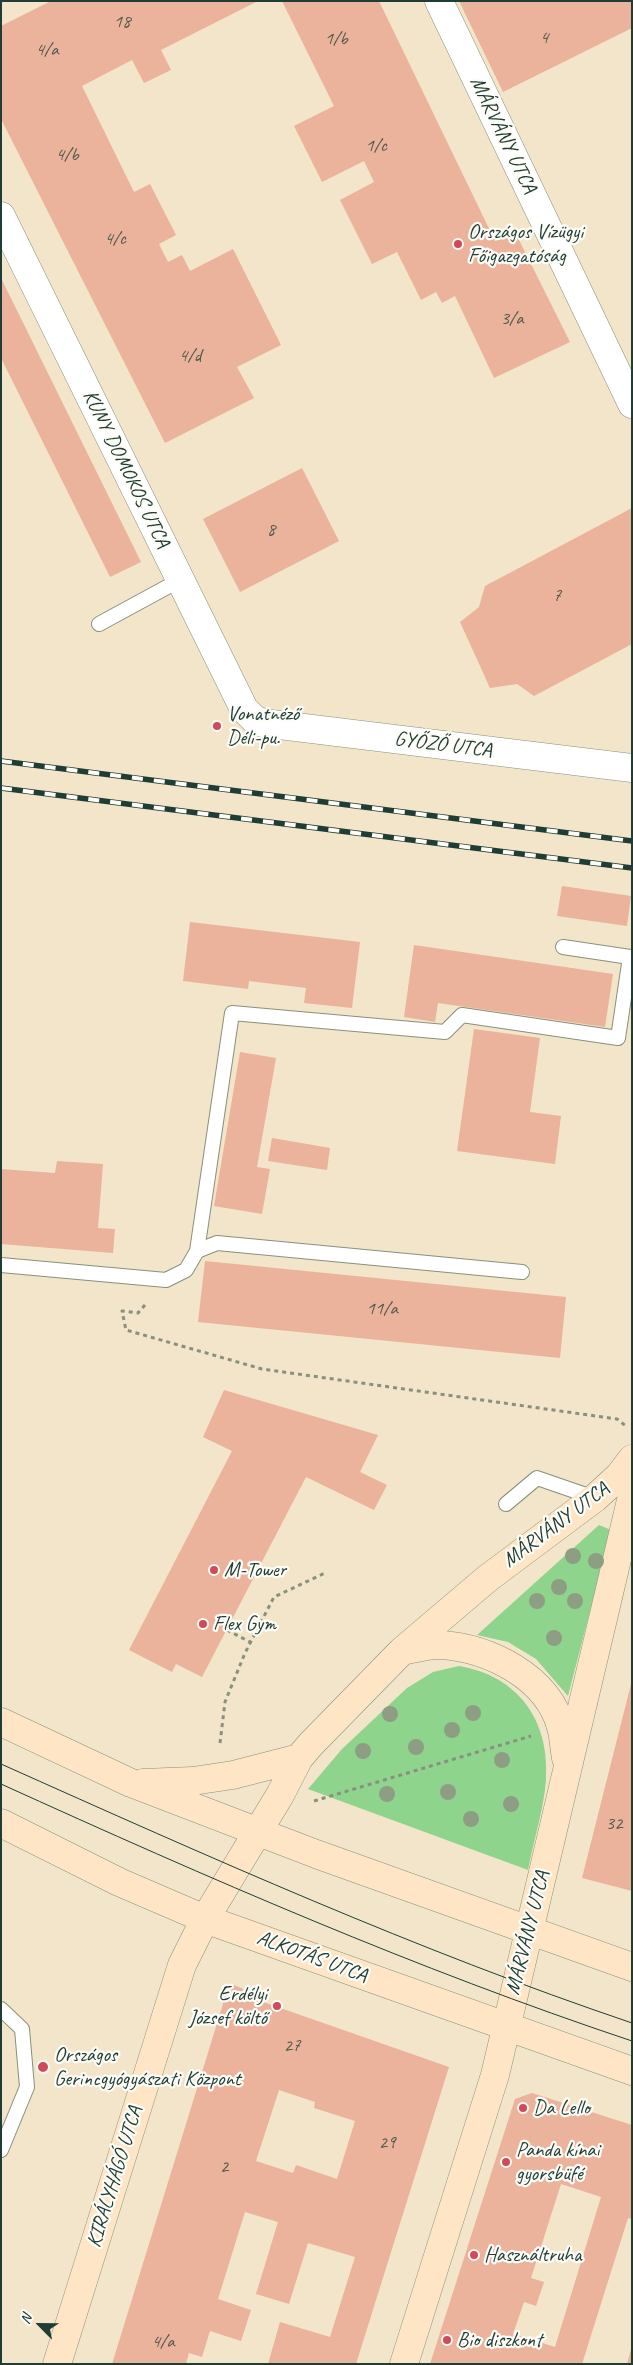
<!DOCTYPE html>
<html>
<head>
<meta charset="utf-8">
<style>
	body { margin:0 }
	#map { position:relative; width:633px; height:2365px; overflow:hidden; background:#f2e5c9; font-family:Caveat,sans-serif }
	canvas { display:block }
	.frame { position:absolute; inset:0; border:2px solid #1f3d34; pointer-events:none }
	.north { position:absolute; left:15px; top:2300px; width:50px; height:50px; -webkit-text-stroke:4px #fdfcf7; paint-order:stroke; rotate:293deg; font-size:14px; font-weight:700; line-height:20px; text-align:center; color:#1f3d34 }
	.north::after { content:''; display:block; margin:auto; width:18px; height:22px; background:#1f3d34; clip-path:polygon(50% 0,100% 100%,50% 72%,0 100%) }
</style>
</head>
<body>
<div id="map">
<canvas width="633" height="2365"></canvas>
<div class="frame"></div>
<div class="north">N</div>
</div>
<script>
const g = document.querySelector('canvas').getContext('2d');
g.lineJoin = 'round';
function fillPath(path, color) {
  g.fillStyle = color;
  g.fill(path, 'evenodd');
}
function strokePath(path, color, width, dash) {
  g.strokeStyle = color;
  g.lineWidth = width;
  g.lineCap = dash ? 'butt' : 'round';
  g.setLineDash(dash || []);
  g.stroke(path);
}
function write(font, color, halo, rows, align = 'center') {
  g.font = font + ' Caveat,sans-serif';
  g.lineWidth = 4.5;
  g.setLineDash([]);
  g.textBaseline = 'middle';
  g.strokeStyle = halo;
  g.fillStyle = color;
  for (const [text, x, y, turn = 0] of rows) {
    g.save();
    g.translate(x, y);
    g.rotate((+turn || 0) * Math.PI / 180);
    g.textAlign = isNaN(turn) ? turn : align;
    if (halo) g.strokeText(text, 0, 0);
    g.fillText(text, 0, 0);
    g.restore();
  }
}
const green = new Path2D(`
	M599 1525 611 1530 568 1696 536 1659 508 1642 477 1635Z
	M459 1666C518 1676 550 1720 546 1780 544 1808 533 1843 528 1870L308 1789 342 1749 407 1688 433 1672Z`);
const building = new Path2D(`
	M51 1H258L161 50 171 70 144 83 132 60 82 86 134 192 150 184 176 235 159 244 168 262 182 255 190 271 233 249 281 345 237 367 254 398 165 443 1 119V26Z
	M282 1H379L495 241 515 232 570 342 494 378 455 296 442 303 436 292 421 300 397 252 372 264 340 200 374 182 364 161 322 182 294 126 334 106Z
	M459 1H632V28L503 92Z
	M1 278 141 562 110 577 1 358Z
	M302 468 339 541 240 592 203 519Z
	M632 508V644L534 696 517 684 490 688 460 622 479 607 485 586Z
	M562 886 631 896 627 926 557 916Z
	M190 922 360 942 352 1008 304 1003 306 988 249 981 248 989 183 981Z
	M414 945 613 974 605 1027 438 1003 435 1022 404 1017Z
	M474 1029 540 1038 530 1112 561 1116 555 1164 457 1151Z
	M240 1052 276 1058 257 1167 270 1169 262 1214 214 1206Z
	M272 1138 330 1148 327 1170 268 1161Z
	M57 1161 103 1164 98 1228 115 1229 113 1253 1 1244V1169L55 1173Z
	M205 1261 566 1297 560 1358 198 1322Z
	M224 1390 378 1435 360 1472 387 1485 374 1510 306 1477 202 1677 176 1664 172 1672 129 1650 232 1451 203 1437Z
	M631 1684 632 1685V1891L582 1878Z
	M234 1985 243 1989 246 1996 449 2067 356 2364H268L280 2322 330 2337 355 2257 308 2243 289 2304 256 2294 278 2222 245 2212 218 2299 251 2310 241 2341 210 2331 202 2357 189 2353 186 2364H112L223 2004 222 1994 227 1987ZM279 2090 315 2102 314 2108 355 2121 337 2179 296 2165 293 2173 256 2161Z
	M532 2093 632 2125V2219L628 2218 582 2364H430L515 2099ZM561 2184 601 2197 555 2347 513 2334 524 2302 536 2306 544 2282 531 2278Z
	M631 2349 632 2364H627Z`);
const path = new Path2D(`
	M145 1305 138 1313 122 1311 126 1330 262 1369 617 1419 627 1427
	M227 1630 250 1642
	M220 1743 225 1702 245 1653 274 1597 325 1573
	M314 1801 531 1736`);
const lane = new Path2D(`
	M99 624 180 580
	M197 1251 217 1243 522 1272
	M1 1265 166 1280 186 1270 197 1251 232 1013 445 1032 462 1015 618 1038 630 957 563 947
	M506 1504 537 1478 595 1498
	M1 2009 22 2029 27 2087 1 2150`);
const street = new Path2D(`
	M439 1 632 404
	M1 216 244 709 254 719 263 723 632 768`);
const secondary = new Path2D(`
	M402 1651C414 1649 429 1644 441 1645 489 1648 548 1677 561 1727 564 1737 564 1748 566 1758
	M1 1722 131 1783 316 1854 632 1967
	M143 1783 193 1781 233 1775 299 1758
	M1 1823 119 1882 205 1919 632 2071
	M57 2364 182 1965 205 1919 280 1795 299 1758 311 1744 402 1651 488 1578 595 1498 619 1476 632 1459
	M404 2364 495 2075 632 1496`);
const tram = new Path2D(`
	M1 1764C209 1857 416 1950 632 2023
	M1 1784C208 1878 416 1969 632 2041`);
const rail = new Path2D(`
	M1 761 632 841
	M1 788 632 868`);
const trees = [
	[573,1556],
	[596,1561],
	[559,1587],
	[537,1601],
	[575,1601],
	[554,1638],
	[473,1713],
	[390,1714],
	[452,1730],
	[416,1747],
	[363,1751],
	[502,1760],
	[448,1792],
	[387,1794],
	[511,1804],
	[471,1819]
];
const markers = [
	[458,244,5,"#d1495b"],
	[217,726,5,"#d1495b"],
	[214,1570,5,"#d1495b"],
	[203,1624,5,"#d1495b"],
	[277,2006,5,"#d1495b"],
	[43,2067,6,"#d1495b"],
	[523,2108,5,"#d1495b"],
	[506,2162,5,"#d1495b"],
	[474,2255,5,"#d1495b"],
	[447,2340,5,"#d1495b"]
];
const numberNames = [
	["18",122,22],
	["4",544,38],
	["1/b",336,39],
	["4/a",47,50],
	["1/c",376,146],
	["4/b",67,155],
	["4/c",115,239],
	["3/a",512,319],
	["4/d",190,356],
	["8",271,530],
	["7",557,596],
	["11/a",382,1309],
	["32",614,1824],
	["27",292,2046],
	["29",387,2143],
	["2",224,2167],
	["4/a",163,2342]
];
const streetNames = [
	["MÁRVÁNY UTCA",503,135,64],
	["KUNY DOMOKOS UTCA",126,469,64],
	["GYŐZŐ UTCA",443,745,7],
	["MÁRVÁNY UTCA",556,1525,-37],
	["MÁRVÁNY UTCA",528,1933,-76],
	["ALKOTÁS UTCA",312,1957,20],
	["KIRÁLYHÁGÓ UTCA",115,2177,-73]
];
const poiNames = [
	["Országos Vízügyi",468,232],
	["Főigazgatóság",468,256],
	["Vonatnéző",227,714],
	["Déli-pu.",227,738],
	["M-Tower",224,1570],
	["Flex Gym",213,1624],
	["Erdélyi",267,1994,"right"],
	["József költő",267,2018,"right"],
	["Országos",54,2055],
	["Gerincgyógyászati Központ",54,2079],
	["Da Lello",533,2108],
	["Panda kínai",516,2150],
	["gyorsbüfé",516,2174],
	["Használtruha",484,2255],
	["Bio diszkont",457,2340]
];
fillPath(green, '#8ed48d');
fillPath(building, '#ebb29c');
strokePath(lane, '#88917e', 16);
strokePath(street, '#88917e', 29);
strokePath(secondary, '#88917e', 29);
strokePath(path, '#88917e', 3, [4, 4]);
strokePath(lane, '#fff', 14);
strokePath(street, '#fff', 28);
strokePath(secondary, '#fde5c5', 28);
strokePath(tram, '#1f3d34', 1);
strokePath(rail, '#1f3d34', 5.5);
strokePath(rail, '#fdfcf7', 4, [11]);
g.fillStyle = '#8d9e83';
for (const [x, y] of trees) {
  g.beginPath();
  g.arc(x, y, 8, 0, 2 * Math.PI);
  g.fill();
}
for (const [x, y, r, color] of markers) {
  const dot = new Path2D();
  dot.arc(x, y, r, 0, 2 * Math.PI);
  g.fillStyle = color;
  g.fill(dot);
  strokePath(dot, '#fdfcf7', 2);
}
write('19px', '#525a4e', null, numberNames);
write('21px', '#1f3d34', '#fdfcf7', streetNames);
write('21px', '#1f3d34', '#fdfcf7', poiNames, 'left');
</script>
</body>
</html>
